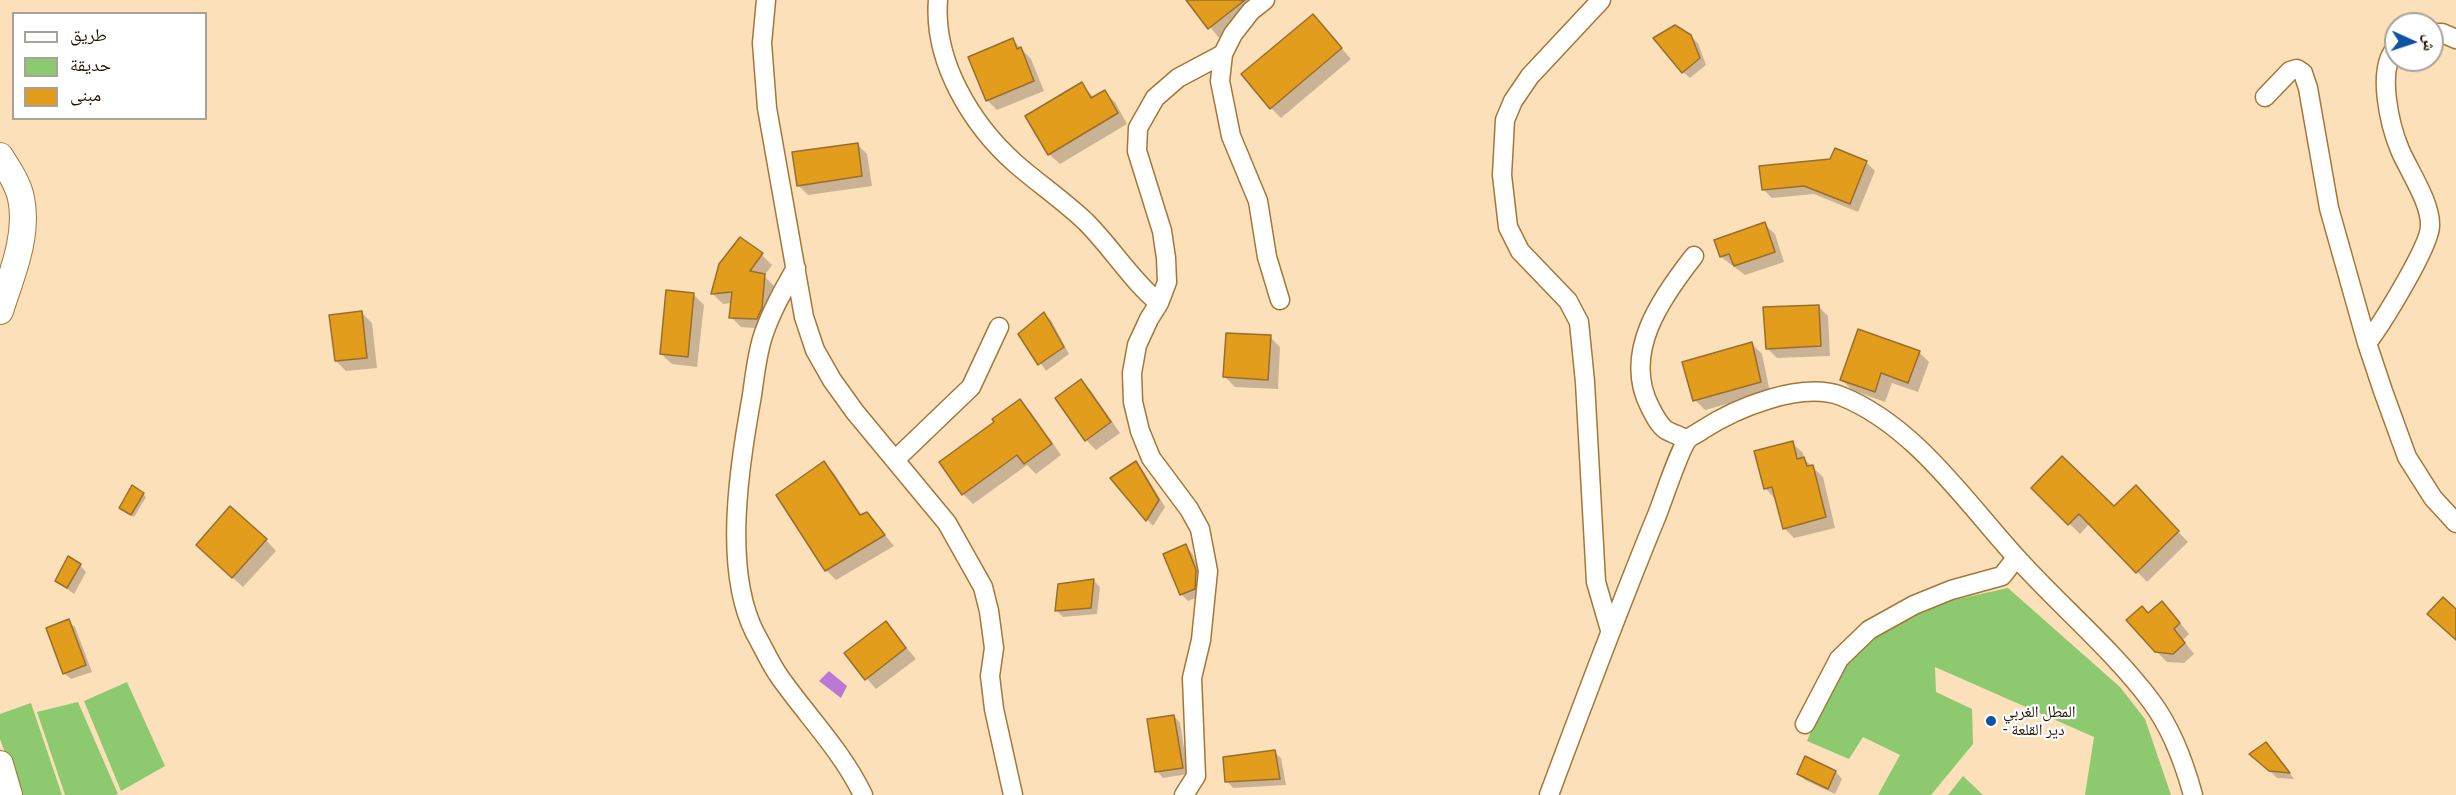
<!DOCTYPE html>
<meta charset="utf-8">
<style>
body{margin:0}
#map{position:relative;width:2456px;height:795px;overflow:hidden;background:#fce0ba;font-family:Ubuntu,"Noto Naskh Arabic",sans-serif}
canvas{display:block}
.legend{position:absolute;left:12px;top:12px;width:195px;height:108px;box-sizing:border-box;background:#fff;border:2px solid #a8a299;margin:0;padding:8px 10px;list-style:none;font-size:18px;color:#261600}
.legend li{display:flex;align-items:center;gap:12px;height:30px}
.legend b{width:30px;border:2px solid #a8a299}
.north{position:absolute;left:2384px;top:12px;width:60px;height:60px;box-sizing:border-box;background:#fff;border:2px solid #a8a299;border-radius:50%;rotate:93deg;font-size:16px;font-weight:700;line-height:24px;text-align:center;color:#261600}
.north::after{content:'';display:block;margin:auto;width:21px;height:27px;background:#0e54a3;clip-path:polygon(50% 0,100% 100%,50% 72%,0 100%)}
</style>
<div id="map">
<canvas width="2456" height="795"></canvas>
<ul class="legend">
<li><b style="height:8px;background:#fff"></b>طريق</li>
<li><b style="height:16px;background:#8dc96f"></b>حديقة</li>
<li><b style="height:16px;background:#e29d1c"></b>مبنى</li>
</ul>
<div class="north">ش</div>
</div>
<script>
const g = document.querySelector('canvas').getContext('2d');
g.lineJoin = 'round';
function fill(path, color) { g.fillStyle = color; g.fill(path, 'evenodd'); }
function strokePath(path, color, width, dash) { g.strokeStyle = color; g.lineWidth = width; g.lineCap = dash ? 'butt' : 'round'; g.setLineDash(dash || []); g.stroke(path); }
function label(font, color, halo, rows, align = 'center') {
  g.font = font + ' Ubuntu,"Noto Naskh Arabic",sans-serif'; g.lineWidth = 4.5; g.setLineDash([]); g.textBaseline = 'middle'; g.strokeStyle = halo; g.fillStyle = color; for (const [text, x, y, turn = 0] of rows) {
    g.save(); g.translate(x, y); g.rotate((+turn || 0) * Math.PI / 180); g.textAlign = isNaN(turn) ? turn : align; if (halo) g.strokeText(text, 0, 0); g.fillText(text, 0, 0); g.restore();
  }
}
fill(new Path2D(`
 M 2008,588 L 2120,687 L 2145,719 L 2171,795 L 2085,795 L 2094,737 L 1935,667 L 1936,692 L 1972,709 L 1973,744 L 1931,795 L 1878,795 L 1900,755 L 1863,737 L 1849,759 L 1807,741 L 1837,670 L 1863,641 L 1930,605 Z
 M 127,682 L 165,766 L 121,791 L 84,701 Z
 M 78,702 L 118,794 L 115,795 L 65,795 L 37,712 Z
 M 31,703 L 62,795 L 21,795 L 0,739 L 0,714 Z
 M 1963,776 L 1983,795 L 1948,795 Z`), '#8dc96f');
fill(new Path2D(`
 M 829,671 L 847,686 L 841,698 L 819,681 Z`), '#bb78d6');
fill(new Path2D(`
 M 1188,0 L 1267,0 L 1219,38 Z
 M 1313,16 L 1351,59 L 1281,118 L 1271,108 Z
 M 1690,36 L 1698,43 L 1706,65 L 1690,78 L 1683,72 Z
 M 1013,40 L 1031,59 L 1044,91 L 997,110 L 987,100 Z
 M 1082,84 L 1094,98 L 1104,92 L 1115,102 L 1127,124 L 1060,164 L 1049,154 Z
 M 857,144 L 867,154 L 872,186 L 808,195 L 798,185 Z
 M 1866,162 L 1875,171 L 1858,212 L 1814,194 L 1772,198 L 1763,189 Z
 M 1764,224 L 1775,234 L 1784,262 L 1745,275 L 1721,257 Z
 M 740,239 L 762,255 L 772,265 L 764,276 L 774,286 L 772,319 L 767,329 L 741,327 L 731,317 L 732,303 L 723,304 L 713,294 Z
 M 694,295 L 704,305 L 697,367 L 672,364 L 661,354 Z
 M 1818,306 L 1828,316 L 1830,356 L 1777,358 L 1767,348 Z
 M 362,313 L 372,323 L 377,368 L 346,371 L 336,361 Z
 M 1044,314 L 1051,320 L 1069,354 L 1046,371 L 1020,334 Z
 M 1270,337 L 1280,347 L 1278,389 L 1235,387 L 1224,376 Z
 M 1751,343 L 1762,354 L 1770,392 L 1705,410 L 1695,400 Z
 M 1919,352 L 1929,362 L 1918,392 L 1892,383 L 1885,402 L 1852,390 L 1842,380 Z
 M 1081,381 L 1091,391 L 1120,433 L 1096,450 L 1086,440 Z
 M 1019,401 L 1030,411 L 1061,455 L 1036,474 L 1027,465 L 973,504 L 963,494 L 996,423 Z
 M 1792,443 L 1803,453 L 1804,459 L 1823,477 L 1835,528 L 1794,538 L 1784,528 L 1775,499 L 1765,488 Z
 M 823,463 L 834,473 L 862,516 L 867,513 L 894,546 L 836,580 L 826,570 Z
 M 1135,463 L 1142,469 L 1165,507 L 1153,526 L 1112,479 Z
 M 2136,487 L 2188,542 L 2147,582 L 2090,523 L 2080,534 L 2033,488 L 2114,508 Z
 M 143,494 L 146,497 L 134,517 L 123,510 Z
 M 266,540 L 276,551 L 243,587 L 208,555 Z
 M 1185,546 L 1192,553 L 1202,578 L 1201,596 L 1188,601 L 1181,594 Z
 M 80,565 L 86,572 L 74,594 L 56,581 Z
 M 1094,581 L 1100,587 L 1097,614 L 1063,617 L 1056,610 Z
 M 2172,613 L 2189,634 L 2183,640 L 2194,654 L 2184,663 L 2167,662 L 2156,651 Z
 M 68,621 L 75,627 L 92,672 L 71,679 L 64,673 Z
 M 886,623 L 916,659 L 876,689 L 846,654 Z
 M 1174,716 L 1180,723 L 1188,774 L 1163,778 L 1157,771 Z
 M 2272,750 L 2294,779 L 2277,778 L 2258,760 Z
 M 1274,752 L 1281,758 L 1286,785 L 1233,788 L 1227,781 Z
 M 1806,758 L 1836,772 L 1842,779 L 1835,794 L 1805,780 L 1799,773 Z`), '#0003');
const building = new Path2D(`
 M 1186,0 L 1245,0 L 1208,29 Z
 M 1313,14 L 1342,48 L 1270,109 L 1241,74 Z
 M 1675,25 L 1691,35 L 1700,58 L 1682,73 L 1653,38 Z
 M 1013,38 L 1017,49 L 1021,47 L 1034,81 L 986,101 L 968,57 Z
 M 1082,82 L 1091,98 L 1105,90 L 1118,113 L 1048,155 L 1025,116 Z
 M 858,143 L 862,176 L 797,186 L 792,152 Z
 M 1835,148 L 1867,161 L 1850,204 L 1804,186 L 1762,190 L 1759,166 L 1830,159 Z
 M 1765,222 L 1775,252 L 1734,266 L 1729,254 L 1720,257 L 1714,240 Z
 M 740,237 L 763,253 L 750,271 L 765,274 L 762,308 L 757,319 L 729,318 L 732,292 L 711,294 L 719,264 Z
 M 666,290 L 694,293 L 688,357 L 660,354 Z
 M 1819,305 L 1821,346 L 1766,349 L 1763,307 Z
 M 362,311 L 367,358 L 335,361 L 329,315 Z
 M 1044,312 L 1064,347 L 1038,365 L 1018,334 Z
 M 1858,329 L 1920,351 L 1908,383 L 1881,373 L 1875,392 L 1840,380 Z
 M 1226,333 L 1271,335 L 1268,380 L 1223,377 Z
 M 1752,342 L 1761,382 L 1693,401 L 1682,362 Z
 M 1081,379 L 1111,422 L 1085,441 L 1055,398 Z
 M 1020,399 L 1052,444 L 1024,464 L 1017,455 L 962,495 L 939,462 L 994,422 L 992,419 Z
 M 1793,441 L 1797,459 L 1804,457 L 1807,466 L 1813,465 L 1826,517 L 1783,529 L 1772,487 L 1764,489 L 1754,451 Z
 M 2062,456 L 2114,506 L 2136,485 L 2179,531 L 2136,573 L 2079,514 L 2068,525 L 2031,488 Z
 M 824,461 L 860,515 L 867,512 L 885,535 L 825,571 L 776,495 Z
 M 1136,461 L 1159,500 L 1146,521 L 1110,478 Z
 M 132,485 L 144,493 L 131,515 L 119,508 Z
 M 230,506 L 267,539 L 232,578 L 196,545 Z
 M 1186,544 L 1196,570 L 1195,589 L 1180,595 L 1163,554 Z
 M 68,556 L 81,564 L 67,588 L 55,581 Z
 M 1094,579 L 1091,608 L 1055,611 L 1058,584 Z
 M 2443,597 L 2456,609 L 2456,640 L 2427,614 Z
 M 2162,601 L 2180,623 L 2174,629 L 2185,643 L 2173,654 L 2155,652 L 2126,620 L 2142,606 L 2148,613 Z
 M 69,619 L 86,665 L 63,674 L 46,628 Z
 M 886,621 L 906,648 L 865,680 L 844,653 Z
 M 1174,715 L 1183,768 L 1155,772 L 1147,719 Z
 M 2266,742 L 2290,773 L 2269,771 L 2249,754 Z
 M 1275,750 L 1280,779 L 1225,782 L 1223,757 Z
 M 1805,756 L 1836,771 L 1828,789 L 1797,774 Z`);
fill(building, '#e29d1c');
strokePath(building, '#996e2b', 1.5);
const street = new Path2D(`
 M 766,0 L 762,43 L 767,108 L 804,317 L 815,350 L 832,380 L 855,412 L 947,523 L 983,587 L 989,611 L 994,648 L 990,676 L 994,709 L 1013,795
 M 938,0 C 933,62 972,125 1016,164 C 1039,184 1064,201 1086,222 C 1112,248 1131,280 1159,303 L 1167,282 L 1166,258 L 1162,231 L 1137,151 L 1138,128 L 1155,98 L 1178,78 L 1223,54 L 1233,34 L 1251,11 L 1265,0
 M 1601,0 L 1530,76 L 1513,101 L 1505,120 L 1502,175 L 1508,227 L 1520,251 L 1568,301 L 1579,322 L 1585,382 L 1596,582 L 1610,630
 M 2432,33 L 2442,33 L 2456,39
 M 1223,54 L 1220,81 L 1231,136 L 1258,201 L 1267,257 L 1280,300
 M 2265,97 L 2290,71 L 2297,69 L 2303,73 L 2308,88 L 2329,208 L 2367,343 L 2383,391 L 2407,457 L 2433,498 L 2456,523
 M 796,268 C 784,289 772,310 764,333 C 757,352 755,375 752,395 C 740,464 722,568 755,633 C 763,647 770,663 779,676 C 807,716 842,751 863,795
 M 1159,303 L 1149,319 L 1137,345 L 1132,373 L 1133,402 L 1140,431 L 1151,458 L 1189,509 L 1200,529 L 1208,571 L 1201,640 L 1192,678 L 1196,776 L 1184,795
 M 2367,343 C 2381,325 2430,246 2430,226 C 2431,203 2409,171 2400,150 C 2390,126 2376,69 2396,48
 M 1687,440 C 1681,436 1673,434 1666,430 C 1659,425 1654,415 1650,407 C 1622,353 1661,298 1694,256
 M 896,459 L 971,387 L 999,327
 M 1805,724 L 1839,659 L 1869,630 L 1914,605 L 1951,590 L 2002,576 L 2016,558
 M 1549,795 C 1584,701 1619,607 1657,515 C 1663,500 1680,448 1688,439 C 1691,436 1698,433 1702,430 C 1736,408 1801,381 1841,396 C 1914,425 1965,501 2016,557 C 2060,606 2112,649 2151,701 C 2172,729 2184,762 2193,795`);
const secondary = new Path2D(`
 M 0,156 C 8,169 18,183 21,198 C 29,236 11,276 0,311
 M 0,764 L 9,795`);
strokePath(street, '#a37836', 21);
strokePath(secondary, '#a37836', 28);
strokePath(street, '#fff', 18);
strokePath(secondary, '#fff', 26);
for (const [x, y, r, color] of [
 [1991,721,6,"#0e54a3"]
]) { const dot = new Path2D(); dot.arc(x, y, r, 0, 2 * Math.PI); g.fillStyle = color; g.fill(dot); strokePath(dot, '#fff', 2); }
label('16px', '#261600', '#fff', [
 ["المطل الغربي",2003,712],
 ["- دير القلعة",2003,730]
], 'left');
</script>
